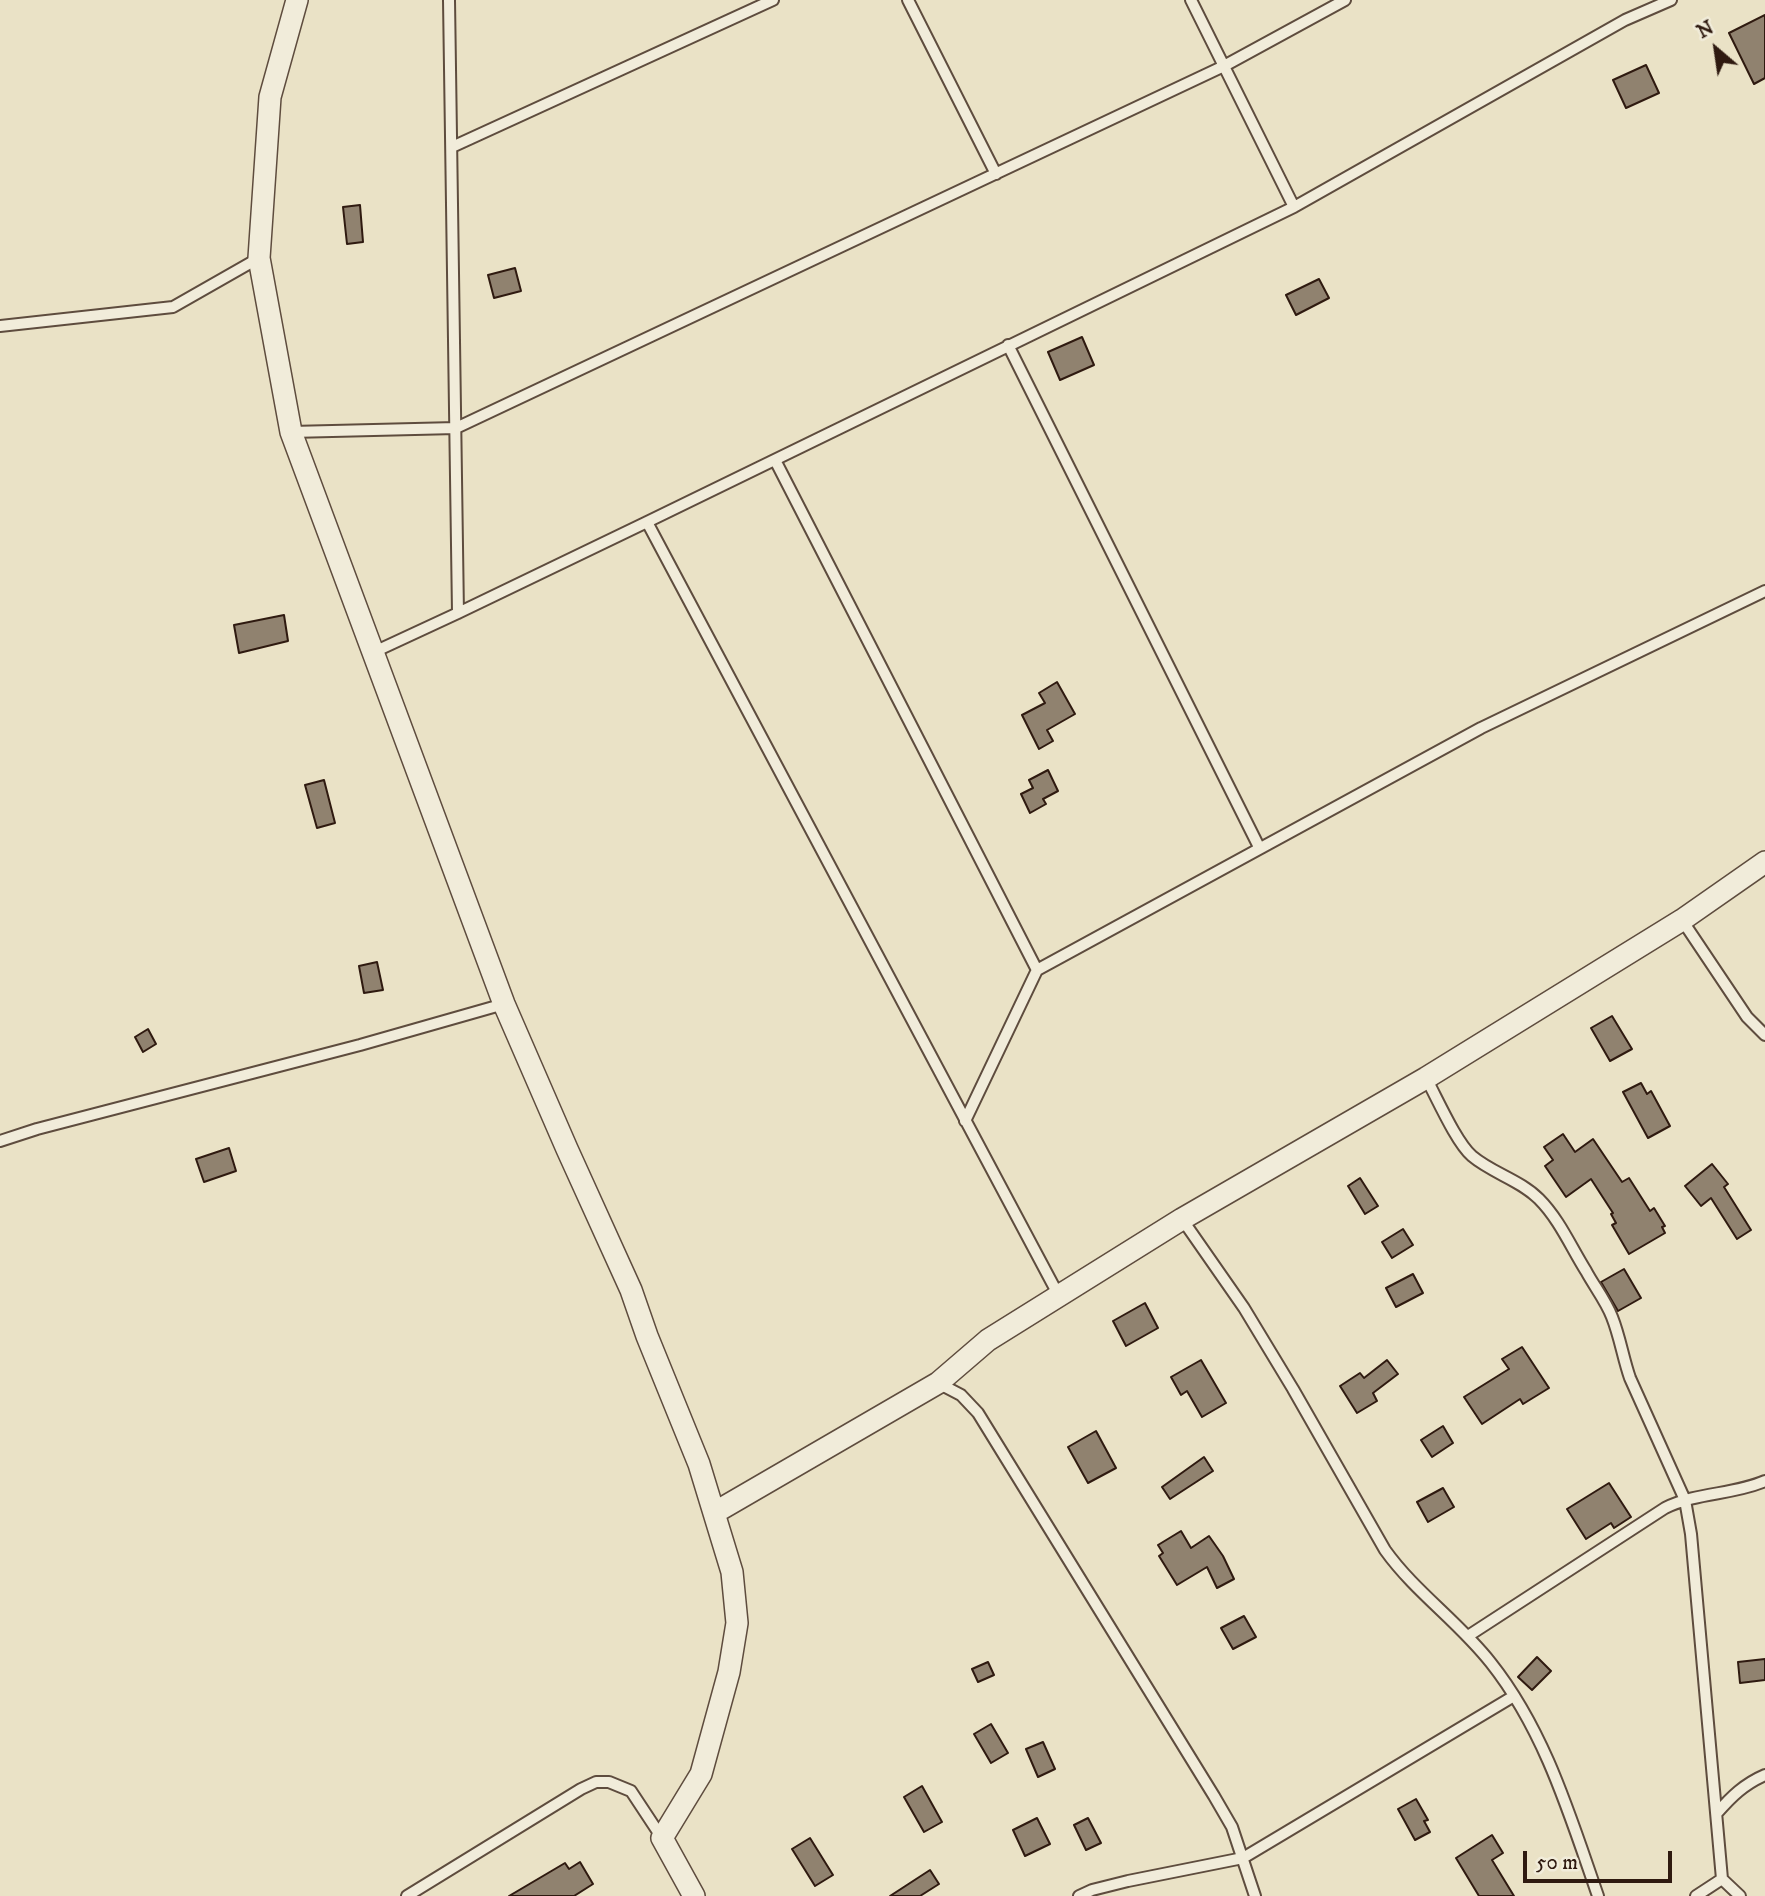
<!DOCTYPE html>
<style>
body{margin:0}
#map{position:relative;width:1765px;height:1896px;overflow:hidden;background:#eae2c6;font-family:"IM FELL DW Pica",serif}
canvas{display:block}
.north{position:absolute;left:1681px;top:14px;width:70px;height:70px;-webkit-text-stroke:5px #f1ecda;paint-order:stroke;rotate:331deg;font-size:19px;font-weight:700;line-height:28px;text-align:center;color:#2f1a10}
.north::after{content:'';display:block;margin:auto;width:24px;height:32px;background:#2f1a10;clip-path:polygon(50% 0,100% 100%,50% 72%,0 100%)}
.scale{position:absolute;left:1523px;top:1851px;width:149px;height:32px;box-sizing:border-box;border:4px solid #2f1a10;border-top:0;padding-left:9px;font-size:21px;line-height:24px;white-space:nowrap;color:#2f1a10;-webkit-text-stroke:5px #f1ecda;paint-order:stroke}
</style>
<div id="map">
<canvas width="1765" height="1896"></canvas>
<div class="north">N</div>
<div class="scale">50 m</div>
</div>
<script>
const g = document.querySelector('canvas').getContext('2d');
g.lineJoin = 'round';
function fill(path, color) { g.fillStyle = color; g.fill(path, 'evenodd'); }
function strokePath(path, color, width, dash) { g.strokeStyle = color; g.lineWidth = width; g.lineCap = dash ? 'butt' : 'round'; g.setLineDash(dash || []); g.stroke(path); }
const building = new Path2D(`
 M 1765,15 L 1765,78 L 1754,84 L 1729,33 Z
 M 1646,65 L 1659,93 L 1626,108 L 1613,80 Z
 M 360,205 L 363,242 L 347,244 L 343,207 Z
 M 515,268 L 521,291 L 494,298 L 488,275 Z
 M 1319,279 L 1329,298 L 1296,315 L 1286,295 Z
 M 1082,337 L 1094,365 L 1060,380 L 1048,352 Z
 M 284,615 L 288,641 L 239,653 L 234,625 Z
 M 1057,682 L 1075,714 L 1047,730 L 1053,741 L 1039,749 L 1022,715 L 1045,703 L 1039,693 Z
 M 1048,770 L 1058,791 L 1043,799 L 1046,804 L 1030,813 L 1021,794 L 1033,788 L 1029,780 Z
 M 324,780 L 335,823 L 317,828 L 305,785 Z
 M 377,962 L 383,990 L 364,993 L 359,966 Z
 M 1612,1016 L 1632,1049 L 1610,1061 L 1591,1028 Z
 M 148,1029 L 156,1044 L 143,1052 L 135,1037 Z
 M 1641,1083 L 1647,1094 L 1651,1091 L 1670,1126 L 1648,1138 L 1623,1092 Z
 M 1563,1134 L 1575,1152 L 1593,1139 L 1622,1182 L 1629,1178 L 1650,1211 L 1654,1208 L 1665,1226 L 1662,1227 L 1665,1233 L 1629,1254 L 1612,1225 L 1616,1223 L 1611,1214 L 1613,1213 L 1591,1179 L 1566,1197 L 1545,1166 L 1553,1160 L 1544,1147 Z
 M 229,1148 L 236,1171 L 204,1182 L 196,1159 Z
 M 1712,1164 L 1728,1184 L 1724,1187 L 1751,1230 L 1737,1239 L 1711,1198 L 1701,1206 L 1685,1186 Z
 M 1360,1178 L 1378,1206 L 1365,1214 L 1348,1186 Z
 M 1403,1229 L 1413,1245 L 1392,1258 L 1382,1242 Z
 M 1624,1269 L 1641,1298 L 1618,1311 L 1601,1282 Z
 M 1413,1274 L 1423,1293 L 1396,1307 L 1386,1288 Z
 M 1145,1303 L 1158,1328 L 1126,1346 L 1113,1321 Z
 M 1522,1347 L 1549,1388 L 1523,1404 L 1520,1399 L 1482,1424 L 1464,1397 L 1509,1369 L 1502,1359 Z
 M 1201,1360 L 1226,1403 L 1202,1417 L 1187,1391 L 1181,1395 L 1171,1377 Z
 M 1387,1360 L 1398,1374 L 1373,1393 L 1377,1401 L 1357,1413 L 1340,1386 L 1360,1373 L 1364,1378 Z
 M 1443,1426 L 1453,1443 L 1432,1457 L 1421,1440 Z
 M 1096,1431 L 1116,1468 L 1088,1483 L 1068,1447 Z
 M 1204,1457 L 1213,1471 L 1170,1499 L 1162,1487 Z
 M 1609,1483 L 1631,1517 L 1614,1528 L 1611,1523 L 1586,1539 L 1567,1509 Z
 M 1443,1488 L 1454,1507 L 1428,1522 L 1417,1502 Z
 M 1181,1531 L 1191,1548 L 1209,1536 L 1223,1556 L 1234,1579 L 1217,1588 L 1207,1567 L 1177,1585 L 1159,1556 L 1163,1553 L 1158,1545 Z
 M 1244,1616 L 1256,1637 L 1233,1649 L 1221,1628 Z
 M 1537,1657 L 1551,1671 L 1532,1690 L 1518,1677 Z
 M 1765,1659 L 1765,1680 L 1740,1683 L 1738,1662 Z
 M 988,1662 L 994,1675 L 978,1682 L 972,1669 Z
 M 991,1724 L 1008,1753 L 991,1763 L 974,1734 Z
 M 1043,1742 L 1055,1769 L 1038,1777 L 1026,1749 Z
 M 922,1786 L 942,1822 L 924,1832 L 904,1797 Z
 M 1416,1799 L 1428,1820 L 1424,1821 L 1430,1832 L 1415,1840 L 1398,1809 Z
 M 1037,1818 L 1050,1844 L 1025,1856 L 1013,1830 Z
 M 1088,1818 L 1101,1843 L 1086,1850 L 1074,1825 Z
 M 1492,1835 L 1503,1853 L 1492,1860 L 1514,1896 L 1479,1896 L 1456,1858 Z
 M 810,1838 L 833,1875 L 815,1886 L 792,1849 Z
 M 580,1862 L 593,1884 L 574,1896 L 509,1896 L 565,1863 L 569,1869 Z
 M 930,1870 L 939,1884 L 920,1896 L 890,1896 Z`);
fill(building, '#90826f');
strokePath(building, '#2f1a10', 2);
const service = new Path2D(`
 M 449,0 L 458,613
 M 908,0 L 996,174
 M 1191,0 L 1294,207
 M 452,147 L 773,0
 M 0,326 L 173,307 L 259,258
 M 1008,345 L 1259,847
 M 291,432 L 456,428 L 1224,66 L 1345,0
 M 775,460 L 1037,970
 M 647,522 L 1059,1296
 M 374,652 L 458,613 L 647,522 L 1294,207 L 1625,20 L 1671,0
 M 1682,920 L 1747,1017 L 1765,1035
 M 1426,1078 C 1437,1098 1456,1142 1472,1156 C 1492,1173 1520,1180 1539,1199 C 1559,1219 1571,1247 1586,1271 C 1594,1286 1606,1301 1612,1317 C 1620,1337 1623,1358 1630,1378 L 1685,1500 L 1691,1534 L 1722,1879
 M 965,1121 L 1037,970 L 1481,728 L 1765,591
 M 0,1141 L 37,1129 L 360,1045 L 504,1004
 M 1182,1219 L 1244,1308 L 1293,1389 L 1385,1550 C 1415,1592 1459,1622 1491,1663 C 1545,1731 1570,1816 1598,1896
 M 938,1383 L 961,1395 L 978,1413 L 1214,1796 L 1232,1827 L 1255,1896
 M 1468,1636 L 1665,1508 C 1697,1492 1733,1495 1765,1481
 M 1717,1813 C 1731,1797 1744,1784 1765,1775
 M 407,1896 L 581,1789 L 596,1782 L 609,1782 L 631,1791 L 662,1838
 M 1079,1896 L 1092,1890 L 1128,1881 L 1243,1858 L 1514,1696
 M 1696,1896 L 1722,1879 L 1740,1896`);
const minor = new Path2D(`
 M 297,0 L 270,97 L 259,258 L 291,432 L 504,1004 L 567,1149 L 631,1290 L 647,1336 L 699,1464 L 732,1572 L 737,1623 L 729,1672 L 701,1774 L 662,1838 L 694,1896
 M 714,1513 L 938,1383 L 988,1340 L 1182,1219 L 1426,1078 L 1682,920 L 1765,862`);
strokePath(service, '#5e4c3e', 14);
strokePath(minor, '#5e4c3e', 24);
strokePath(service, '#f1ecda', 10);
strokePath(minor, '#f1ecda', 21);
</script>
